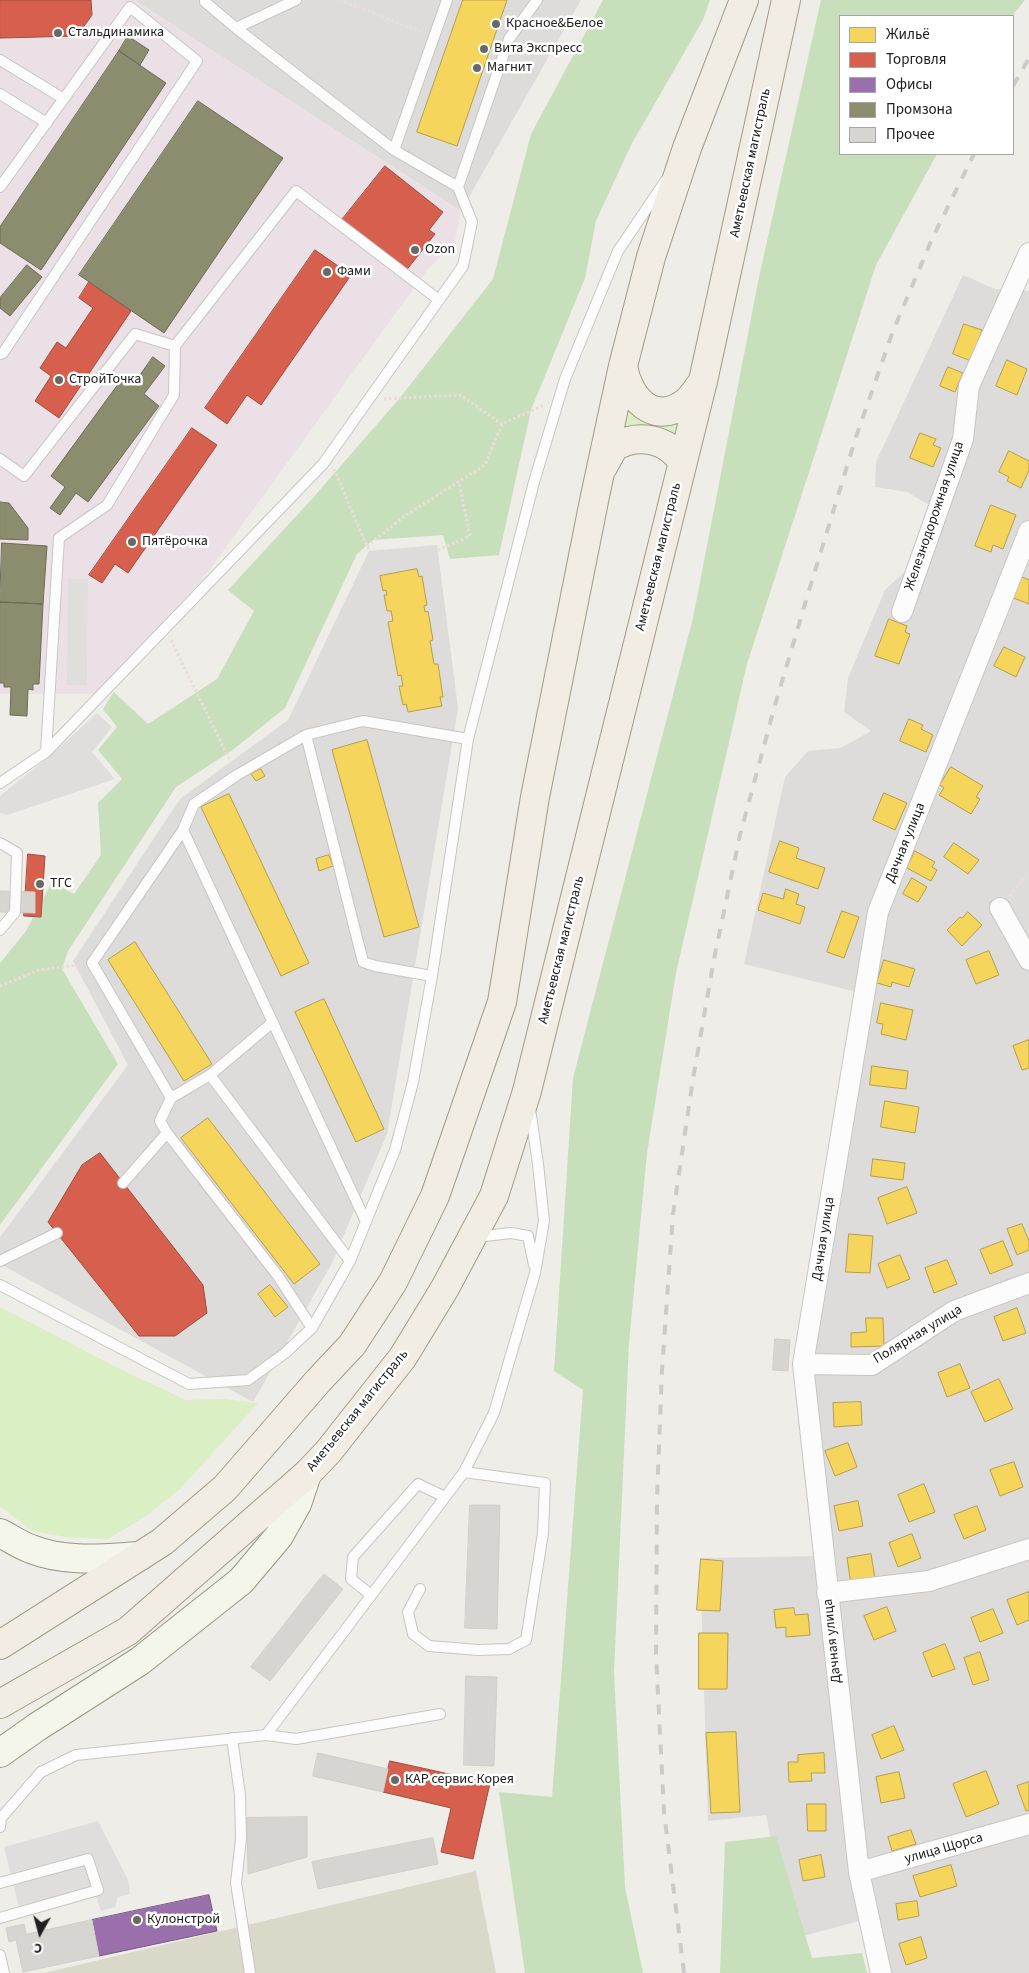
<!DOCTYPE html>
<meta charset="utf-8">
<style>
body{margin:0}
#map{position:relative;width:1029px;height:1973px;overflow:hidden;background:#eeede8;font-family:"Source Sans 3",sans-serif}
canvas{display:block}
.legend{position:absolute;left:839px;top:15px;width:175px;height:140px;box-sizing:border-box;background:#fff;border:1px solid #a6a6a6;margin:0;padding:6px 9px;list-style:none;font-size:15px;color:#202020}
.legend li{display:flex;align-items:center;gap:10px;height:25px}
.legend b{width:25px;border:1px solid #a6a6a6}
.north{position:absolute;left:15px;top:1908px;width:50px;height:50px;-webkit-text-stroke:4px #fff;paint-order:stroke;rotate:187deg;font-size:14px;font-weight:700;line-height:20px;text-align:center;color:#202020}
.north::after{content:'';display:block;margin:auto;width:18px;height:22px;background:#202020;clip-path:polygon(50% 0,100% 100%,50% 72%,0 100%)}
</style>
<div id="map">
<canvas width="1029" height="1973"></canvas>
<ul class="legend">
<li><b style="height:14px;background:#f6d55c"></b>Жильё</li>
<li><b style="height:14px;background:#d6604d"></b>Торговля</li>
<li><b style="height:14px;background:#9970ab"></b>Офисы</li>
<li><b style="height:14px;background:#8c8c6e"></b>Промзона</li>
<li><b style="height:14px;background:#d7d5d1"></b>Прочее</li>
</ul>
<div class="north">С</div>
</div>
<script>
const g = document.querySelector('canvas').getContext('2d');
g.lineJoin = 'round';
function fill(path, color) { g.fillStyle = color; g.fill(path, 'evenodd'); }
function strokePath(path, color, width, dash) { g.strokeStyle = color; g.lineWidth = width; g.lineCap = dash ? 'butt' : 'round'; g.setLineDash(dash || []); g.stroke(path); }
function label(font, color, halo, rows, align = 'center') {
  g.font = font + ' "Source Sans 3",sans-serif'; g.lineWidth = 5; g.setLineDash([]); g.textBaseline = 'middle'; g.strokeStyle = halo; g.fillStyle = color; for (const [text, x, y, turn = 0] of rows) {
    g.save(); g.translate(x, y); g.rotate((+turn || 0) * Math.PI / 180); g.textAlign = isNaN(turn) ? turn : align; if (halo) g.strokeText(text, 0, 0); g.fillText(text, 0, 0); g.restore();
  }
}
fill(new Path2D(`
 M 134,0 L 581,0 L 461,211 Z
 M 963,275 L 995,289 L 1029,291 L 1029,1973 L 872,1973 L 859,1921 L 792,1939 L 766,1815 L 708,1821 L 700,1558 L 818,1556 L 811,1319 L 865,994 L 744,964 L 785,777 L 808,751 L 841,748 L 871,731 L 844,712 L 848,678 L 885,590 L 936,542 L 936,509 L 907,492 L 875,487 L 876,462 Z
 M 437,545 L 458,708 L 387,1134 L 331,1265 L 253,1402 L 0,1264 L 0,1237 L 128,1065 L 73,961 L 180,799 L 288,720 L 369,551 Z`), '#dddcda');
fill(new Path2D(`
 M 0,0 L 134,0 L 461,211 L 455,241 L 427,270 L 203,579 L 96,694 L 0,694 Z`), '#ece0e7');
fill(new Path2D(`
 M 476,1871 L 496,1973 L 44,1973 Z`), '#d9d8c9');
fill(new Path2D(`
 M 630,400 L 684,415 L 677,444 L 623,435 Z
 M 0,1307 L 124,1371 L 186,1400 L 224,1399 L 258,1403 L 180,1489 L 146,1516 L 108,1539 L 66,1537 L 32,1531 L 0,1506 Z`), '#daefc4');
fill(new Path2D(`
 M 603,0 L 710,0 L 703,20 L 631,145 L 596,221 L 585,278 L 531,410 L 499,555 L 450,559 L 443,535 L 373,540 L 357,554 L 285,708 L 234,749 L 176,787 L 68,951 L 62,969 L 118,1064 L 0,1225 L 0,963 L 26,931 L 52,882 L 74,894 L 101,855 L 98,803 L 122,779 L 98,750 L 117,727 L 103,709 L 114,692 L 148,724 L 217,679 L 254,611 L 228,590 L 311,500 L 399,399 L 493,279 L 531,134 Z
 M 821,0 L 1025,0 L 1012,16 L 840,16 L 840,154 L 937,154 L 876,265 L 747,664 L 676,973 L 647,1153 L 629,1343 L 614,1672 L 625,1887 L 643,1973 L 525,1973 L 499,1792 L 552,1797 L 583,1390 L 554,1371 L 573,1078 L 693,618 L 759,277 Z
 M 776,1836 L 812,1958 L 862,1953 L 867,1973 L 720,1973 L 725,1842 Z`), '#c7e0bb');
fill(new Path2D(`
 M 68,579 L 88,579 L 87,685 L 67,685 Z
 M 97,713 L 112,727 L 92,752 L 115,779 L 7,815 L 0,813 L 0,796 L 50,756 Z
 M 98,1821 L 128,1880 L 130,1894 L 118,1897 L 115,1907 L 101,1911 L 96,1897 L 21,1915 L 4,1847 Z`), '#dfdedc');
const homes = new Path2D(`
 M 463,0 L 507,0 L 457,146 L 417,132 Z
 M 964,324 L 982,330 L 971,361 L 953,354 Z
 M 1007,360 L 1027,369 L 1017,395 L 996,386 Z
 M 948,367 L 963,373 L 955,392 L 940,386 Z
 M 920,433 L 936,439 L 933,445 L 941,448 L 933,467 L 910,458 Z
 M 1009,451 L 1029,461 L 1029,470 L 1021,488 L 1007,481 L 1009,477 L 999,472 Z
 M 991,505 L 1016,515 L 1003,549 L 993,545 L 991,552 L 975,546 Z
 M 417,569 L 419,577 L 422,576 L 427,605 L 424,606 L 425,612 L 428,611 L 433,640 L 430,641 L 434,664 L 438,664 L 443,697 L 440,697 L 442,706 L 408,712 L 406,704 L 403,705 L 399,686 L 403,686 L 401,675 L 398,676 L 388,622 L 393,621 L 391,611 L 387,611 L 384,595 L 387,595 L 386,590 L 383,591 L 380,576 Z
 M 1020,576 L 1029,580 L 1029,604 L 1011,597 Z
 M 889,619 L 907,626 L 905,632 L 910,634 L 899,664 L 875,656 Z
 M 1004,647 L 1025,657 L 1016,677 L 994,666 Z
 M 909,719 L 923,725 L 921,729 L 933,735 L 926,752 L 900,741 Z
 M 367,740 L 419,927 L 384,937 L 332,750 Z
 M 951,767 L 983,786 L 976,797 L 980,799 L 971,814 L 939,795 L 944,788 L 940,785 Z
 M 261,769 L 265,776 L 256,781 L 251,774 Z
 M 884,793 L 907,803 L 895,830 L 873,820 Z
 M 229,794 L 309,963 L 281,976 L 201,807 Z
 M 780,841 L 799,848 L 796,858 L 825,868 L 818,889 L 769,872 Z
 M 954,843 L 979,860 L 968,874 L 944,857 Z
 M 915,851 L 935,862 L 932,867 L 937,870 L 931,881 L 907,868 Z
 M 329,855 L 333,866 L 319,871 L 316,859 Z
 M 912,878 L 927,887 L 918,902 L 903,894 Z
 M 786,889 L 799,894 L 796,904 L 805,907 L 800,924 L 758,910 L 763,893 L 783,899 Z
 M 842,911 L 859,917 L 844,958 L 827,952 Z
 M 968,912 L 982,925 L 962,946 L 947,930 L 960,917 L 962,918 Z
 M 135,942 L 212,1064 L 184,1081 L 108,960 Z
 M 989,951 L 999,975 L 976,984 L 966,960 Z
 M 884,960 L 915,969 L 909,987 L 892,982 L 891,987 L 877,983 Z
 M 324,999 L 384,1129 L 356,1142 L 295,1012 Z
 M 881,1003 L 913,1010 L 906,1040 L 881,1034 L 883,1024 L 877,1023 Z
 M 1029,1040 L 1029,1068 L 1022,1070 L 1013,1046 Z
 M 872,1066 L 908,1071 L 906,1089 L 870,1085 Z
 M 885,1101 L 919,1107 L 915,1133 L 881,1127 Z
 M 208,1118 L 320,1264 L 294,1284 L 181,1138 Z
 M 873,1159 L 905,1163 L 903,1180 L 871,1176 Z
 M 907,1187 L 917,1213 L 887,1224 L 878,1198 Z
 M 1022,1224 L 1029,1241 L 1029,1250 L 1017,1255 L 1007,1229 Z
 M 849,1234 L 873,1236 L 870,1273 L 846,1272 Z
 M 1003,1241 L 1013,1265 L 990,1274 L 980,1250 Z
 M 900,1255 L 910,1279 L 887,1288 L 878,1264 Z
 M 947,1260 L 957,1284 L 934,1293 L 925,1268 Z
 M 270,1285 L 288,1307 L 275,1317 L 258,1294 Z
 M 1017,1308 L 1026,1333 L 1003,1341 L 994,1317 Z
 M 866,1318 L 883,1318 L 884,1346 L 851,1347 L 851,1333 L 866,1332 Z
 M 960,1364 L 970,1388 L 947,1397 L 938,1373 Z
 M 999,1379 L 1013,1409 L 985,1422 L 971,1392 Z
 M 861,1402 L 862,1425 L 834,1427 L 833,1403 Z
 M 848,1443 L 857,1467 L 835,1476 L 825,1451 Z
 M 1014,1462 L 1023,1487 L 1000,1496 L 990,1470 Z
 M 924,1484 L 935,1512 L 909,1522 L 898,1495 Z
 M 858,1501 L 863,1526 L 839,1531 L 834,1506 Z
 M 977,1506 L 986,1530 L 964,1539 L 954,1515 Z
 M 912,1534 L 921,1558 L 898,1567 L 889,1543 Z
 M 871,1554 L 875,1579 L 851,1584 L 847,1558 Z
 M 701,1559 L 723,1561 L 720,1611 L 697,1610 Z
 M 1029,1592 L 1029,1620 L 1017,1625 L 1007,1600 Z
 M 887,1607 L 896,1631 L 874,1640 L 864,1616 Z
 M 794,1608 L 795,1615 L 808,1614 L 810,1635 L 786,1637 L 786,1627 L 776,1628 L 774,1610 Z
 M 993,1609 L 1003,1633 L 980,1642 L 971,1618 Z
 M 699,1633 L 728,1633 L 727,1689 L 699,1689 Z
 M 945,1644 L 955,1669 L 932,1677 L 923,1653 Z
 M 980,1652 L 989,1680 L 973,1685 L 964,1658 Z
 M 894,1726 L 904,1750 L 881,1759 L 872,1735 Z
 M 736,1732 L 740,1812 L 711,1813 L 706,1733 Z
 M 824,1753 L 825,1773 L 811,1773 L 812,1781 L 789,1782 L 788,1762 L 798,1762 L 798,1755 Z
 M 986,1771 L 999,1804 L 966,1817 L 953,1784 Z
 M 899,1772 L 905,1798 L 881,1803 L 876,1777 Z
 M 1029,1782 L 1029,1810 L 1026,1811 L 1017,1786 Z
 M 807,1804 L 826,1804 L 826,1831 L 808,1831 Z
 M 911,1830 L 916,1844 L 892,1851 L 888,1837 Z
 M 821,1855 L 825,1877 L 803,1881 L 799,1860 Z
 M 951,1865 L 957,1886 L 920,1897 L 913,1876 Z
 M 917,1901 L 919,1916 L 898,1920 L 896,1904 Z
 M 921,1937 L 927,1958 L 906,1965 L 899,1944 Z`);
fill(homes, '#f6d55c');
strokePath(homes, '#b69f4a', 1);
const shops = new Path2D(`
 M 0,0 L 91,0 L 92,15 L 77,36 L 2,38 L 0,38 Z
 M 385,166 L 443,212 L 429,230 L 435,234 L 405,272 L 341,221 Z
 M 315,250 L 351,275 L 261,405 L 247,395 L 227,424 L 205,408 Z
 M 89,282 L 131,311 L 59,418 L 35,401 L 51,376 L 40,368 L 57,342 L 66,348 L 93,308 L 79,298 Z
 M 192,428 L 217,445 L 128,573 L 115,564 L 102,583 L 89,575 Z
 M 28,854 L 45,856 L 41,917 L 24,916 Z
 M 100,1153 L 203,1285 L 207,1313 L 175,1336 L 139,1336 L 48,1222 L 82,1165 Z
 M 390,1761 L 490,1783 L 473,1859 L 441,1852 L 451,1808 L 383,1792 Z`);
fill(shops, '#d6604d');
strokePath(shops, '#9f4d40', 1);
const offices = new Path2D(`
 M 209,1895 L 217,1931 L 99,1956 L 92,1920 Z`);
fill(offices, '#9970ab');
strokePath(offices, '#755881', 1);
const industry = new Path2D(`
 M 128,36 L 149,50 L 140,65 L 119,51 Z
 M 119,51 L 166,83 L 41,270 L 0,243 L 0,227 Z
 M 198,101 L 283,158 L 164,333 L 79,275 Z
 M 27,265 L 42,277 L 10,316 L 0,308 L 0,298 Z
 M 153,357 L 165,366 L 144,394 L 159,406 L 88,502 L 76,493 L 60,515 L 50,508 L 65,487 L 51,476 L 124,376 L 134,383 Z
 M 0,502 L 9,503 L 28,528 L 28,540 L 0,539 Z
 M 2,543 L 47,546 L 43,604 L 0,602 Z
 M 0,602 L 43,604 L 39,684 L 33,684 L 33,690 L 28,689 L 27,716 L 10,715 L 11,687 L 4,687 L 4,683 L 0,683 Z`);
fill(industry, '#8c8c6e');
strokePath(industry, '#6c6c57', 1);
const building = new Path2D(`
 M 0,891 L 35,892 L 35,913 L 0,912 Z
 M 775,1339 L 790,1340 L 788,1371 L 773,1370 Z
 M 470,1505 L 500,1505 L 497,1629 L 465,1628 Z
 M 324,1574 L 343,1589 L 270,1681 L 251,1667 Z
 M 466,1676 L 497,1677 L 494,1766 L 464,1765 Z
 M 318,1753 L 388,1769 L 383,1792 L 313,1776 Z
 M 307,1817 L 307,1857 L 248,1874 L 247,1818 Z
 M 433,1838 L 438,1864 L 318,1889 L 312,1862 Z
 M 92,1920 L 99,1956 L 23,1972 L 16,1940 L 9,1942 L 6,1928 L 24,1924 L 26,1934 Z`);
fill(building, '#d7d5d1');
strokePath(building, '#d2cec9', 1);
const lane = new Path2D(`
 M 205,0 L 205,2 L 236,28
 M 296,0 L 236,28 L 394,150
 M 0,60 L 64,99
 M 0,94 L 47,123
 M 0,187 L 130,7 L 197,61 L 3,353 L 0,354
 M 458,187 L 509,39 L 537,0
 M 0,459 L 24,476 L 135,334 L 175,346 L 296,191 L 439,300
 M 306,735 L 237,775 L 194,804 L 183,830 L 366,1222
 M 46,752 L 59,538 L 107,505 L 174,395 L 175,346
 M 0,783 L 46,752 L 323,464 L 463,266 L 472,222 L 458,187 L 394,150 L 447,0
 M 0,843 L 17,853 L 15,912 L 0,930
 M 432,976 L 375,966 L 363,962 L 306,735 L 363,721 L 468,739
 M 273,1022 L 210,1075 L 171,1098 L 160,1121 L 167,1133 L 278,1276 L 312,1328
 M 210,1075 L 350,1261
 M 171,1098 L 92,963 L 183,830
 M 123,1183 L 167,1133
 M 476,1237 L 511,1233 L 528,1236 L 534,1265
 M 0,1261 L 57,1233
 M 0,1285 L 189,1384 L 248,1380 L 284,1354 L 312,1328 L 350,1261 L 395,1150 L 413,1082 L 432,976 L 468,739 L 534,482 L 565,379 L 618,251 L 666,180
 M 420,1589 L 408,1612 L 413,1634 L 429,1646 L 478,1650 L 509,1649 L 526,1640 L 543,1533 L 545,1483 L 464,1472
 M 371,1595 L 351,1579 L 353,1557 L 418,1484 L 445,1497
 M 266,1735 L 464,1472 L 494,1413 L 535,1273 L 544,1221 L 538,1164 L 530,1109
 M 232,1738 L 240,1795 L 241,1839 L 236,1883 L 250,1973
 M 0,1827 L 1,1818 L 41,1772 L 76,1755 L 266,1735 L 296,1739 L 440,1714
 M 0,1883 L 88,1859 L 98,1890 L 0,1918
 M 0,1955 L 4,1973`);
const street = new Path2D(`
 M 902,612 L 963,439 L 969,386 L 1029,253
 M 1000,908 L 1029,960
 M 803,1364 L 872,1365 L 954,1311 L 1029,1283
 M 827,1593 L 929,1581 L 1029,1549
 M 859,1872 L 1029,1824
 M 881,1973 L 859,1872 L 803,1364 L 878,912 L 1029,531`);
const secondary = new Path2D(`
 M 0,1533 C 10,1538 20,1545 31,1549 C 66,1563 104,1558 140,1556
 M 0,1753 L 37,1727 L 140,1661 L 241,1581 L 279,1536 L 297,1504 L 307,1474`);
const primary = new Path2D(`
 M 623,366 C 628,397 653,427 685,403 C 692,398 697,388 703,382
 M 603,467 L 614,447 C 637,433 668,438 682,462
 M 0,1645 L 162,1542 L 225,1488 L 319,1380 L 352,1345 L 393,1282 L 435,1196 L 502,1002 L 535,797 L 595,496 L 623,366 L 651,257 L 687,148 L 744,0
 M 0,1704 L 128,1631 L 307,1474 L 328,1452 L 403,1357 L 445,1288 L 494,1196 L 527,1091 L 703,381 L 786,0`);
strokePath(lane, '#c7c6c4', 12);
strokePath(street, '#c7c6c4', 22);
strokePath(secondary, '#97997f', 30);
strokePath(primary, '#a59b84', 30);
strokePath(new Path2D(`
 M 340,0 L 424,33
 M 384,399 L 460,395 L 502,424
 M 334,469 L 369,551
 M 367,546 L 406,515 L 485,465 L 502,424 L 544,405
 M 438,550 L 470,536 L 459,482
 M 171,640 L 232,765
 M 1010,896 L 1029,872
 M 0,986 L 39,970 L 81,965`), '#ecdcd9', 3, [2.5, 2.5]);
strokePath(lane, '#fcfcfc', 10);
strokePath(street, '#fcfcfc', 20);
strokePath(secondary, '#f4f5eb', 28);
strokePath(primary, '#f1ede5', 28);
strokePath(new Path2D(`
 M 1013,86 L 1029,58
 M 684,1973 L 664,1812 L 656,1654 L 657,1498 L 662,1370 L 673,1214 L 693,1079 L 714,959 L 740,835 L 775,705 L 811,584 L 856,437 L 893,331 L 932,239 L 974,154`), '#cbcbca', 4, [10, 10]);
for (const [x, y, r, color] of [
 [496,24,5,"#686866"],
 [58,33,5,"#686866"],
 [484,49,5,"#686866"],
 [477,68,5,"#686866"],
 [415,250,5,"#686866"],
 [327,272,5,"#686866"],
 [59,380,5,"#686866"],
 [132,542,5,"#686866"],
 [40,884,5,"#686866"],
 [395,1780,5,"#686866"],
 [137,1920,5,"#686866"]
]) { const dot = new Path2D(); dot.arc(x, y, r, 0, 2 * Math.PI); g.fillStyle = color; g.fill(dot); strokePath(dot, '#fff', 2); }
label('14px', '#202020', '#fff', [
 ["Красное&Белое",506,24],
 ["Стальдинамика",68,33],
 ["Вита Экспресс",494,49],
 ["Магнит",487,68],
 ["Ozon",425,250],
 ["Фами",337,272],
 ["СтройТочка",69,380],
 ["Пятёрочка",142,542],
 ["ТГС",50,884],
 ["КАР сервис Корея",405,1780],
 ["Кулонстрой",147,1920]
], 'left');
label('14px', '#202020', '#fff', [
 ["Аметьевская магистраль",751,163,-78],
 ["Железнодорожная улица",935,516,-71],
 ["Аметьевская магистраль",659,557,-76],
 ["Дачная улица",906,843,-68],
 ["Аметьевская магистраль",562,950,-76],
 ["Дачная улица",824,1239,-81],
 ["Полярная улица",918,1335,-31],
 ["Аметьевская магистраль",358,1411,-51],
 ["Дачная улица",833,1641,-96],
 ["улица Щорса",944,1849,-16]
]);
</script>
